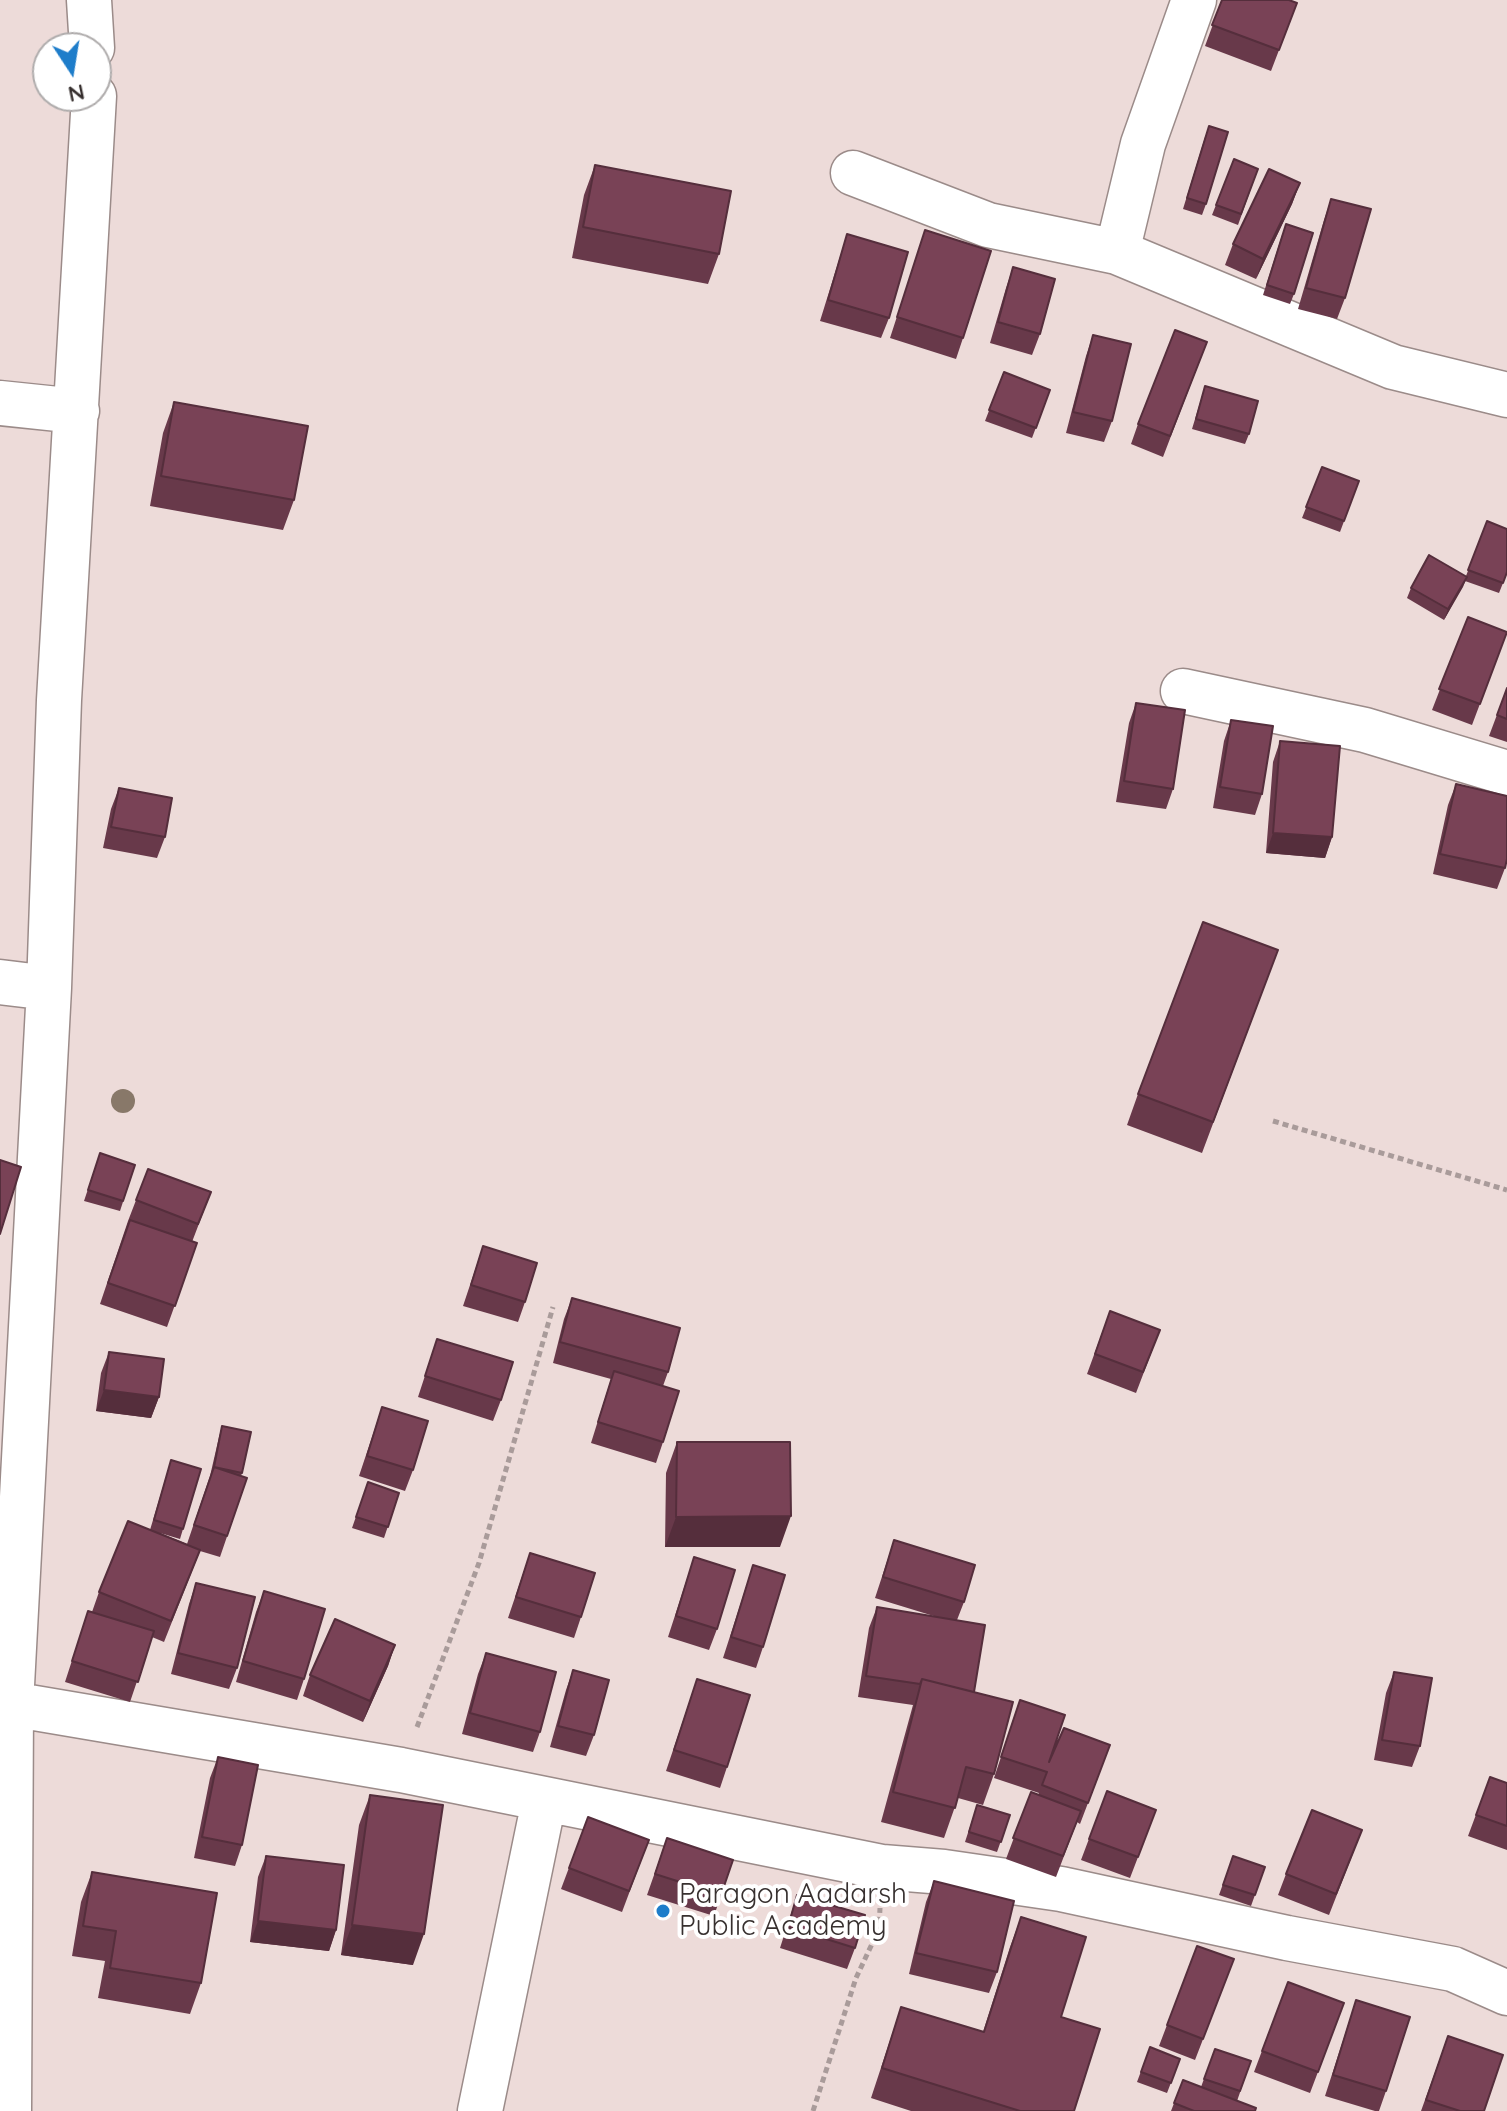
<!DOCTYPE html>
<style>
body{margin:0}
#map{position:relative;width:1507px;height:2111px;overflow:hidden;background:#eddbd9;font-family:Quicksand,sans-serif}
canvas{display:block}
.north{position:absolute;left:32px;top:32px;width:80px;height:80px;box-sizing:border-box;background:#fff;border:2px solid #afacac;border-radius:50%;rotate:168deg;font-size:22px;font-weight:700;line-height:32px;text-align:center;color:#37302f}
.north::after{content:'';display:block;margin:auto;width:28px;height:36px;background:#1e7dca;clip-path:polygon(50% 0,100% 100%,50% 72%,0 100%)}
</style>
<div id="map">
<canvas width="1507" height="2111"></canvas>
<div class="north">N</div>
</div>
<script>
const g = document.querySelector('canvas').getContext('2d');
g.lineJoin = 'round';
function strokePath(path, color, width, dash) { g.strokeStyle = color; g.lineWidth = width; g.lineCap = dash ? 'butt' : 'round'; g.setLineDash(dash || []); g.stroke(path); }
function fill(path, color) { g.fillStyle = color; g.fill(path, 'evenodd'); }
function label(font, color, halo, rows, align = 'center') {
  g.font = font + ' Quicksand,sans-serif'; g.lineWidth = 8; g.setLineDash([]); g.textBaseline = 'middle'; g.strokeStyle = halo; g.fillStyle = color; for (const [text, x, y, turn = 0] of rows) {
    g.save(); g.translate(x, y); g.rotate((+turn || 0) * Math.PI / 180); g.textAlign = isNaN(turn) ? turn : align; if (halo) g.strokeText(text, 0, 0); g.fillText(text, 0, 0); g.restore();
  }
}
const minor = new Path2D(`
 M 89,0 L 92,48
 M 853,173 L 988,225 L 1117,252 L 1393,367 L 1507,395
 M 1117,252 L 1143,144 L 1194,0
 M 0,403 L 77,411
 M 1183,691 L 1365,730 L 1507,773
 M 0,982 L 49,988
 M 11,1704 L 401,1770 L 882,1867 L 944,1872 L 1061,1889 L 1287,1938 L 1453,1969 L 1507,1993
 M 9,2111 L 11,1704 L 49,988 L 59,700 L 94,96
 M 480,2111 L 544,1801`);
strokePath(minor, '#9b8b89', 47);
strokePath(new Path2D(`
 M 1273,1121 L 1507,1190
 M 417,1727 L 479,1563 L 553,1307
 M 813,2111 L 856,1978 L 879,1929 L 880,1908`), '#a99b9a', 5, [6, 4]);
strokePath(minor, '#fff', 44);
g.fillStyle = '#887869';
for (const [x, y] of [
 [123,1101]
]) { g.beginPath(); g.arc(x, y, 12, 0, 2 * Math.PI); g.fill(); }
fill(new Path2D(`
 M 1222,0 L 1297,3 L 1271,71 L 1205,46 Z
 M 1205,137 L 1206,204 L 1202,215 L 1183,209 Z
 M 1234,159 L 1258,169 L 1238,225 L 1212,215 Z
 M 595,165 L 719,254 L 708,284 L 572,258 L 584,195 Z
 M 1300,183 L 1292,204 L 1256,279 L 1225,265 L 1233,244 Z
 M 1331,199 L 1345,298 L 1337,319 L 1298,309 L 1324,220 Z
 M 925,230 L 963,338 L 956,359 L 890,338 Z
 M 847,234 L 889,318 L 881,338 L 820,321 Z
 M 1282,235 L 1294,294 L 1290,304 L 1263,295 Z
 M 1013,267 L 1040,334 L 1032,355 L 990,343 L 1006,288 Z
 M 1093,335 L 1112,421 L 1104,442 L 1066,433 L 1086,356 Z
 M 1207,342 L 1163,457 L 1131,444 L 1138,424 Z
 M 1004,372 L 1050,390 L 1032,438 L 985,421 Z
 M 1205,386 L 1249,434 L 1245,444 L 1192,429 Z
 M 174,402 L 294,500 L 283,530 L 150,506 L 163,433 Z
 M 1322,467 L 1359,481 L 1340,532 L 1302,518 Z
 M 1487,521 L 1507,573 L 1499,593 L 1465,581 L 1444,620 L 1407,598 L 1411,588 L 1466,576 Z
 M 1468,617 L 1507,632 L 1472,725 L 1432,710 Z
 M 1507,688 L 1507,742 L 1489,736 Z
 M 1136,703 L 1173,789 L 1166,809 L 1116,802 L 1129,723 Z
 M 1231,720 L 1262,794 L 1255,815 L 1213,808 L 1224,741 Z
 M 1280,741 L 1332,837 L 1325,858 L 1266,853 L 1273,762 Z
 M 1456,784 L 1505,868 L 1497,889 L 1433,874 L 1448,805 Z
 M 119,788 L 165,837 L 157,858 L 103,848 L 111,809 Z
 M 1278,950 L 1202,1153 L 1127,1125 L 1138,1094 Z
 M 100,1153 L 135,1165 L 120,1211 L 84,1201 Z
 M 148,1169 L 211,1192 L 192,1242 L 197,1243 L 167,1327 L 100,1304 L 128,1221 Z
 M 483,1246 L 525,1302 L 518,1322 L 463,1306 Z
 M 572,1298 L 668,1372 L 663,1386 L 663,1442 L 656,1463 L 591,1443 L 611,1379 L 553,1363 L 564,1319 Z
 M 1110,1311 L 1160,1330 L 1136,1393 L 1087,1374 Z
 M 437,1339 L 501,1400 L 493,1421 L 418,1397 Z
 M 109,1352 L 159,1397 L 151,1418 L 96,1411 L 101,1373 Z
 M 382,1407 L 413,1470 L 405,1491 L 359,1476 Z
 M 222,1426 L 242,1473 L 241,1476 L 247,1478 L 220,1557 L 200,1551 L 164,1642 L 152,1637 L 130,1702 L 65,1682 L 88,1611 L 92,1612 L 99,1592 L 150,1530 L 171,1460 L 183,1529 L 180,1539 L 160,1533 L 187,1544 L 210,1476 L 219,1437 Z
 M 677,1442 L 780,1547 L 665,1547 L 666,1473 Z
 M 368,1482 L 399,1493 L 384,1538 L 352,1528 Z
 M 894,1540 L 964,1602 L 957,1620 L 994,1774 L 983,1805 L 958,1798 L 944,1838 L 881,1822 L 913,1705 L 858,1697 L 869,1628 L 877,1607 L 937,1617 L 875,1598 Z
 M 530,1553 L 581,1617 L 574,1638 L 508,1618 Z
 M 694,1557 L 717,1629 L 709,1650 L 668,1637 Z
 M 753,1565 L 763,1647 L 756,1668 L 723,1658 Z
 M 196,1583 L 237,1668 L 229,1689 L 171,1674 L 189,1604 Z
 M 264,1591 L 304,1679 L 297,1700 L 236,1682 L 256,1612 Z
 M 395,1645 L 388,1666 L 363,1722 L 303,1696 L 310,1675 Z
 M 486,1653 L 540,1732 L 533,1752 L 462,1734 L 478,1674 Z
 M 573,1670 L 594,1735 L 586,1756 L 550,1747 L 566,1690 Z
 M 1394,1672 L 1420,1746 L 1412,1767 L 1374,1760 L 1386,1693 Z
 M 697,1679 L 727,1767 L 720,1788 L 666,1771 Z
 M 1020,1700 L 1049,1762 L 1110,1745 L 1080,1824 L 1077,1822 L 1056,1877 L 1006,1859 L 1031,1792 L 1038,1795 L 1039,1793 L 994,1778 Z
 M 218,1757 L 242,1845 L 235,1866 L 194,1858 L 210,1778 Z
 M 1490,1777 L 1507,1783 L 1507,1850 L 1468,1836 Z
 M 1107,1791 L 1156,1810 L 1130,1878 L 1081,1860 Z
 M 370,1795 L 413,1965 L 341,1955 L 359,1825 Z
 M 977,1805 L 1010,1815 L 997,1852 L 965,1842 Z
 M 588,1817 L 649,1840 L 622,1912 L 561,1889 Z
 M 667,1838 L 733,1860 L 714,1916 L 647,1895 Z
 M 1354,1851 L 1329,1915 L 1278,1895 L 1286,1874 Z
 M 266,1856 L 336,1930 L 329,1951 L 250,1942 L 258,1877 Z
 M 1233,1856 L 1265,1867 L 1251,1906 L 1219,1895 Z
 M 92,1872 L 201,1983 L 190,2014 L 98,1998 L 105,1961 L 72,1956 L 81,1902 Z
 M 934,1881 L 997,1972 L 989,1993 L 909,1974 L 926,1902 Z
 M 797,1895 L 855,1948 L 847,1969 L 780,1948 Z
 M 1021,1917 L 1061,2017 L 1074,2111 L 911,2111 L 871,2098 L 901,2007 L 983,2032 L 1010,1947 Z
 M 1197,1946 L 1234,1959 L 1195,2060 L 1159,2046 Z
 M 1288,1982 L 1344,2003 L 1310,2093 L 1254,2072 Z
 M 1356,2000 L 1386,2091 L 1379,2111 L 1375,2111 L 1325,2096 Z
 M 1448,2036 L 1484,2111 L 1421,2111 Z
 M 1150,2047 L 1180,2059 L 1167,2093 L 1137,2082 Z
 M 1215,2049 L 1251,2061 L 1237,2101 L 1255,2111 L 1171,2111 L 1183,2080 L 1201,2087 Z`), '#68394a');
fill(new Path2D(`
 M 1300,183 L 1292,204 L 1256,279 L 1263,259 Z
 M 1467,577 L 1463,587 L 1444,620 L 1448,609 Z
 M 1273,833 L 1332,837 L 1325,858 L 1266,853 Z
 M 104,1390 L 159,1397 L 151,1418 L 96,1411 Z
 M 791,1516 L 780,1547 L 665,1547 L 676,1517 Z
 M 395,1645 L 388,1666 L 363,1722 L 370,1701 Z
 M 258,1921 L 336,1930 L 329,1951 L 250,1942 Z
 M 352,1925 L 424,1934 L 413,1965 L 341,1955 Z`), '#552e3c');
const building = new Path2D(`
 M 1222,0 L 1289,0 L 1297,3 L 1279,50 L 1212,25 Z
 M 1209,126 L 1228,132 L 1206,204 L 1187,198 Z
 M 1234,159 L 1258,169 L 1241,214 L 1216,205 Z
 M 595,165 L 731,191 L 719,254 L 583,227 Z
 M 1269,169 L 1300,183 L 1263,259 L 1233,244 Z
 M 1331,199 L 1371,209 L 1345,298 L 1306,288 Z
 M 1286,224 L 1313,233 L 1294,294 L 1267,285 Z
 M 925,230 L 991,251 L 963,338 L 897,317 Z
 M 847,234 L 908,252 L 889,318 L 828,300 Z
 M 1013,267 L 1055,279 L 1040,334 L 998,322 Z
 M 1175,330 L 1207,342 L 1170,436 L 1138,424 Z
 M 1093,335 L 1131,344 L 1112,421 L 1073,412 Z
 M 1004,372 L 1050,390 L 1036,428 L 989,410 Z
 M 1205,386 L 1258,401 L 1249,434 L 1196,419 Z
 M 174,402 L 308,426 L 294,500 L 161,476 Z
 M 1322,467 L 1359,481 L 1344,521 L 1306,507 Z
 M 1487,521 L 1507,529 L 1507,572 L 1503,583 L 1468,570 Z
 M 1429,555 L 1467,577 L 1448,609 L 1411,588 Z
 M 1468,617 L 1507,632 L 1480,704 L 1439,689 Z
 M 1507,688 L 1507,719 L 1497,715 Z
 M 1136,703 L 1185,710 L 1173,789 L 1124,781 Z
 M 1231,720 L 1273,726 L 1262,794 L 1220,787 Z
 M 1280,741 L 1340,746 L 1332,837 L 1273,833 Z
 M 1456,784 L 1507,796 L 1507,859 L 1505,868 L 1440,854 Z
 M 119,788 L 172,798 L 165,837 L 111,827 Z
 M 1203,922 L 1278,950 L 1213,1122 L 1138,1094 Z
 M 100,1153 L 135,1165 L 123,1201 L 88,1190 Z
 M 0,1160 L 21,1167 L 0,1234 Z
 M 148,1169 L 211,1192 L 198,1224 L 136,1200 Z
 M 130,1220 L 197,1243 L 175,1306 L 108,1283 Z
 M 483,1246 L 537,1263 L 525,1302 L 471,1285 Z
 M 572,1298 L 680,1328 L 668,1372 L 560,1342 Z
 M 1110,1311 L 1160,1330 L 1143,1372 L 1095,1354 Z
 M 437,1339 L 513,1362 L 501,1400 L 425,1376 Z
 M 109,1352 L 164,1359 L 159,1397 L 104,1390 Z
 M 614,1371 L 679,1391 L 663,1442 L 598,1422 Z
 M 382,1407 L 428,1421 L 413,1470 L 367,1456 Z
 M 222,1426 L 251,1432 L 242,1473 L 214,1467 Z
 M 677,1442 L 790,1442 L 791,1516 L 676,1517 Z
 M 171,1460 L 201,1469 L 183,1529 L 154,1520 Z
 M 214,1467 L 247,1478 L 227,1536 L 194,1525 Z
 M 368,1482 L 399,1493 L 388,1527 L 356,1517 Z
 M 128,1521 L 200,1550 L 171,1621 L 99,1592 Z
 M 894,1540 L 975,1565 L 964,1602 L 883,1577 Z
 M 530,1553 L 595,1573 L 581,1617 L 516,1597 Z
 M 694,1557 L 735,1570 L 717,1629 L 676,1616 Z
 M 753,1565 L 785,1575 L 763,1647 L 731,1637 Z
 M 196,1583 L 255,1597 L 237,1668 L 178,1653 Z
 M 264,1591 L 325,1609 L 304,1679 L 243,1661 Z
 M 877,1607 L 985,1625 L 974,1692 L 922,1679 L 920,1684 L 866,1676 Z
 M 88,1611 L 154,1631 L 138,1682 L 72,1661 Z
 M 335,1619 L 395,1645 L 370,1701 L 310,1675 Z
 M 486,1653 L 556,1672 L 540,1732 L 470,1713 Z
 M 573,1670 L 609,1680 L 594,1735 L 558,1726 Z
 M 1394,1672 L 1432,1678 L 1420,1746 L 1382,1740 Z
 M 697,1679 L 750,1695 L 727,1767 L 674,1750 Z
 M 922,1679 L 1013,1702 L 994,1774 L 966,1767 L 955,1808 L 893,1792 Z
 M 1020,1700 L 1065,1715 L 1049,1762 L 1064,1728 L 1110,1745 L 1088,1803 L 1042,1785 L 1047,1772 L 1001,1757 Z
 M 218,1757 L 258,1765 L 242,1845 L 202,1837 Z
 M 1490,1777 L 1507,1783 L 1507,1826 L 1476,1815 Z
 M 1107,1791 L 1156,1810 L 1138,1857 L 1089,1839 Z
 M 1031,1792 L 1081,1811 L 1063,1856 L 1013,1838 Z
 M 370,1795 L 443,1805 L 424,1934 L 352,1925 Z
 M 977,1805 L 1010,1815 L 1001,1842 L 969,1832 Z
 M 1312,1810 L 1362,1830 L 1336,1894 L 1286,1874 Z
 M 588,1817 L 649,1840 L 629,1891 L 569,1868 Z
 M 667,1838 L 733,1860 L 721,1895 L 655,1874 Z
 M 266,1856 L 344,1865 L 336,1930 L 258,1921 Z
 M 1233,1856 L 1265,1867 L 1255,1895 L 1223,1885 Z
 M 92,1872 L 217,1893 L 201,1983 L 110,1968 L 116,1931 L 83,1926 Z
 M 934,1881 L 1014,1901 L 997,1972 L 916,1953 Z
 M 797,1895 L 865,1915 L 855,1948 L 788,1927 Z
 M 1021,1917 L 1086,1937 L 1061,2017 L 1100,2029 L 1074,2111 L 1020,2111 L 882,2068 L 901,2007 L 984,2032 Z
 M 1197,1946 L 1234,1959 L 1203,2039 L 1167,2025 Z
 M 1288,1982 L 1344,2003 L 1318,2072 L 1262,2051 Z
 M 1356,2000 L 1410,2017 L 1386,2091 L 1333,2075 Z
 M 1448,2036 L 1503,2055 L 1484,2111 L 1460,2111 L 1426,2100 Z
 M 1150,2047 L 1180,2059 L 1171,2083 L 1141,2072 Z
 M 1215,2049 L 1251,2061 L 1240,2091 L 1204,2079 Z
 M 1183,2080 L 1256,2108 L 1255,2111 L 1194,2111 L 1174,2103 Z`);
fill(building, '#794256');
strokePath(building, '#552e3c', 2);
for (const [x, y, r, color] of [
 [663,1911,8,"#1e7dca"]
]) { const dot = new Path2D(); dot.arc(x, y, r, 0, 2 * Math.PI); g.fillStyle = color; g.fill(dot); strokePath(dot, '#fff', 3); }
label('28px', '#37302f', '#fff', [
 ["Paragon Aadarsh",679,1895],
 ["Public Academy",679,1927]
], 'left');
</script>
